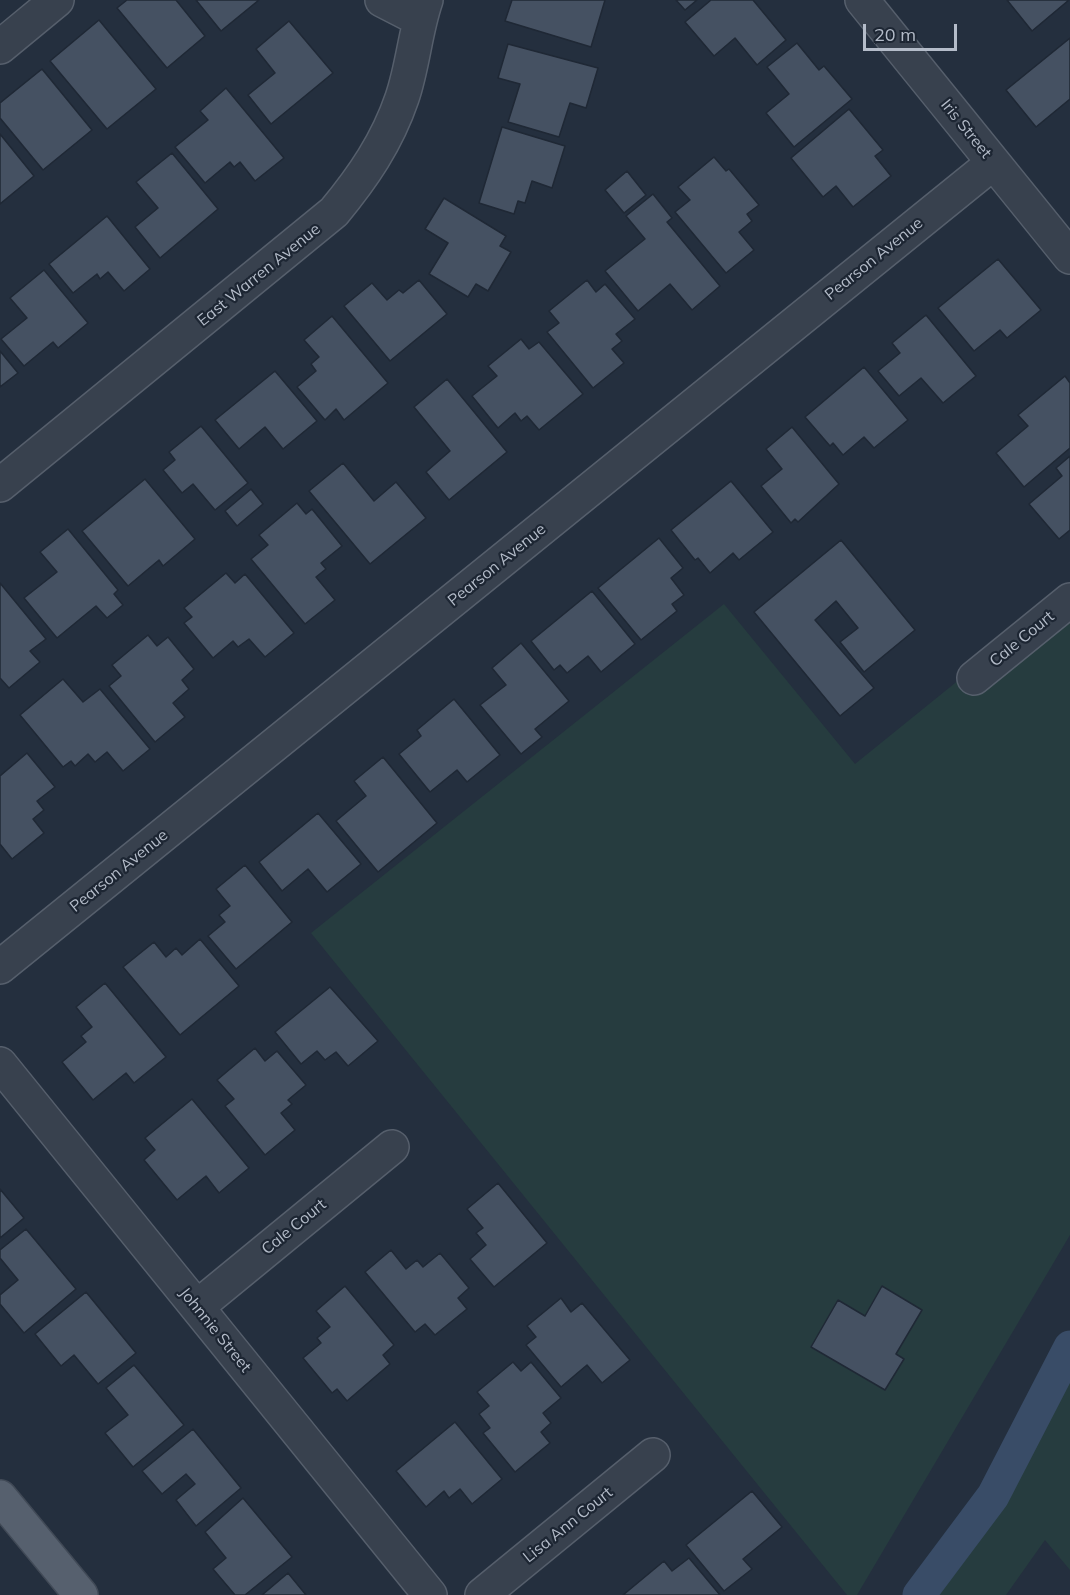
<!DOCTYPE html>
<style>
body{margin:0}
#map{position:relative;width:1070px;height:1595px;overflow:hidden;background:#242f3e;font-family:Mulish,sans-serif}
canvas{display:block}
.scale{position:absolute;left:863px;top:24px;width:94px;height:27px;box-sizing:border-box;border:3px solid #b4bcc9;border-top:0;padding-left:8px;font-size:18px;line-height:21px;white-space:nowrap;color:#b4bcc9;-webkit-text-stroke:4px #1d2633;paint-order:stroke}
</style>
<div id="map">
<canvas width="1070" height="1595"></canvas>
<div class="scale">20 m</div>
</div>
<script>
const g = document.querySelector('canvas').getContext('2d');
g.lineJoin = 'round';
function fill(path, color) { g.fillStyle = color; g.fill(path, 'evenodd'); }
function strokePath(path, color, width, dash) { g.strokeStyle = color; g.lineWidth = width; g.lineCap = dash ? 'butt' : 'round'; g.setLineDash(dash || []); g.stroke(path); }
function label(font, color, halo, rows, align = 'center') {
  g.font = font + ' Mulish,sans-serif'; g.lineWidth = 4.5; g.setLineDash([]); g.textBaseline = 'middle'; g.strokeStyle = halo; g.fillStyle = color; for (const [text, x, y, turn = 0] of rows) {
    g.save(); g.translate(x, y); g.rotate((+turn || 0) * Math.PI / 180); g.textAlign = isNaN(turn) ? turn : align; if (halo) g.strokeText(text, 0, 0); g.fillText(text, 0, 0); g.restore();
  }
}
fill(new Path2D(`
 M 1070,590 L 1070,1235 L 857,1595 L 847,1595 L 311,933 L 724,604 L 855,764 Z
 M 1070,1365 L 1070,1570 L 1045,1540 L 1006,1595 L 938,1595 Z`), '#263c3f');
strokePath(new Path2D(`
 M 919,1595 L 993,1496 L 1070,1347`), '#394c67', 33);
const building = new Path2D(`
 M 127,0 L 176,0 L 205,36 L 167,68 L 117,8 Z
 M 196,0 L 259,0 L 221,31 Z
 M 512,0 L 605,0 L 591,47 L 505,21 Z
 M 676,0 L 697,0 L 685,10 Z
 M 711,0 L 753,0 L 786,40 L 757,65 L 735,38 L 714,56 L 685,22 Z
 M 1007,0 L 1069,0 L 1032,31 Z
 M 99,20 L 156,89 L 107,129 L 50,61 Z
 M 289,21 L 333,73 L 271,124 L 248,95 L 275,73 L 256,49 Z
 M 1070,38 L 1070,99 L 1036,127 L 1006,90 Z
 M 797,43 L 819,70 L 824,66 L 852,99 L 794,147 L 766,113 L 789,94 L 767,67 Z
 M 508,44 L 598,68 L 586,108 L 570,103 L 559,137 L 508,122 L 520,84 L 498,78 Z
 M 42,69 L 92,130 L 43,170 L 0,118 L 0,103 Z
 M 226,88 L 284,158 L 255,181 L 240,162 L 234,167 L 230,162 L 205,183 L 175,147 L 208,120 L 200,111 Z
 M 849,109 L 883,150 L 875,156 L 891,176 L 853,207 L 836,186 L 823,197 L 791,158 Z
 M 502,127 L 565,146 L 552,188 L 532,181 L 525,203 L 518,201 L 514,214 L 479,203 Z
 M 0,134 L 34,176 L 0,204 Z
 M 172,153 L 218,209 L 160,258 L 135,227 L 158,208 L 136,182 Z
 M 714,157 L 726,171 L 729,169 L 759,205 L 747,214 L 752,221 L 739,232 L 754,250 L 726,273 L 675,212 L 690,200 L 678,187 Z
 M 627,171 L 646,195 L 624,213 L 605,190 Z
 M 653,194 L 672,218 L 667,222 L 720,286 L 692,310 L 670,284 L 638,311 L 605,271 L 645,239 L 626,216 Z
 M 444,198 L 506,236 L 500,246 L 511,252 L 488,291 L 476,284 L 468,297 L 429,274 L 448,243 L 425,229 Z
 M 107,216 L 150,269 L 124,291 L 108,272 L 100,279 L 97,274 L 73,293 L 49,264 Z
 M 998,259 L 1041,310 L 1007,338 L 1000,330 L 974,351 L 938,308 Z
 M 44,270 L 88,323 L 58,348 L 53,342 L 24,366 L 1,339 L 27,318 L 10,298 Z
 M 419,280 L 447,314 L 390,361 L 344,306 L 372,283 L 387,300 L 399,290 L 403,293 Z
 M 587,280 L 596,292 L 605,284 L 635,319 L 616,334 L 622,341 L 612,349 L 624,363 L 593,388 L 547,332 L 559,323 L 549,311 Z
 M 926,315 L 976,376 L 943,403 L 921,378 L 899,396 L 878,371 L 900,353 L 892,343 Z
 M 332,316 L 388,383 L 344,420 L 336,409 L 325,420 L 297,387 L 316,371 L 311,364 L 319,357 L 304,340 Z
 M 521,339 L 529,349 L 539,342 L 583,394 L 539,430 L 527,416 L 521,421 L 515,413 L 498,428 L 472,396 L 497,376 L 488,366 Z
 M 0,351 L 18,373 L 0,387 Z
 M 864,367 L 908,420 L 874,448 L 864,437 L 843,455 L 833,443 L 830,446 L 805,417 Z
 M 275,371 L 317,421 L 283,449 L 265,427 L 239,449 L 215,420 Z
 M 1065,376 L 1070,383 L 1070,448 L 1024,487 L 996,453 L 1028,426 L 1018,415 Z
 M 447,379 L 507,452 L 449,500 L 426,472 L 450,451 L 414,407 Z
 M 201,426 L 248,483 L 215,510 L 193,484 L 182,493 L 163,470 L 175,460 L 169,452 Z
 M 792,427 L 839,484 L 798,522 L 795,519 L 791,523 L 761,486 L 782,469 L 766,449 Z
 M 1070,456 L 1070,530 L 1059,539 L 1029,504 L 1062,476 L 1056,468 Z
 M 343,463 L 374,501 L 396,482 L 426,518 L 370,564 L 309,491 Z
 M 145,479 L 195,539 L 163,566 L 159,560 L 128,586 L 82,531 Z
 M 731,481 L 773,532 L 739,560 L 733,553 L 710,573 L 698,558 L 695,560 L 671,530 Z
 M 251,489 L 263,504 L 237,526 L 225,511 Z
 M 297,503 L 306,514 L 312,509 L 342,546 L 321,563 L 326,569 L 316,577 L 335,600 L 305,624 L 251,559 L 268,545 L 259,535 Z
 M 68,529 L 118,590 L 114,594 L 123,605 L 107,618 L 96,606 L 57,638 L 24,598 L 57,572 L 40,552 Z
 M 659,538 L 683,568 L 671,578 L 684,595 L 672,604 L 677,611 L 641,640 L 598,588 Z
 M 841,540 L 915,630 L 864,672 L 840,642 L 858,628 L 836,601 L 815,620 L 874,688 L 840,716 L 754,612 Z
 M 226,573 L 235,583 L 245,574 L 294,633 L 265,657 L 249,639 L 238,647 L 233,641 L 213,658 L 184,623 L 192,617 L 184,608 Z
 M 0,583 L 46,639 L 30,651 L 40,662 L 9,688 L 0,678 Z
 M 592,591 L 635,644 L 601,672 L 588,656 L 567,673 L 560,665 L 554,670 L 531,641 Z
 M 148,635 L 157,646 L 168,637 L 194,669 L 182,680 L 189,689 L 173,703 L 185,717 L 155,742 L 109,686 L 121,676 L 112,665 Z
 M 521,643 L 569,701 L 535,729 L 542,737 L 521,754 L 480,705 L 506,685 L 492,668 Z
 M 63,679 L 83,702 L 100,689 L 150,749 L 123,771 L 107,752 L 95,762 L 88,754 L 75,766 L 71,761 L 63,767 L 20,715 Z
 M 454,699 L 500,755 L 467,782 L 457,770 L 430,792 L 399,754 L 421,736 L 417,730 Z
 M 27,753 L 55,787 L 37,801 L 44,810 L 33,819 L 44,833 L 12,859 L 0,844 L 0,776 Z
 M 383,757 L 437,823 L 378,872 L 336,821 L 366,796 L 354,781 Z
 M 318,813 L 361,864 L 327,892 L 308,869 L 282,891 L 259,862 Z
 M 245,865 L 292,922 L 236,969 L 208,936 L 225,922 L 219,915 L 230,906 L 216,889 Z
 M 200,939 L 239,986 L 180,1035 L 123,967 L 154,942 L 166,957 L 176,948 L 182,955 Z
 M 105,983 L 166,1057 L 134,1083 L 126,1073 L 93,1100 L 62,1062 L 86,1042 L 81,1036 L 92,1027 L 76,1007 Z
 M 330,987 L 378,1041 L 348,1066 L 336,1052 L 325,1060 L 317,1051 L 301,1064 L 275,1032 Z
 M 255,1048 L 265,1061 L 277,1051 L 306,1085 L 288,1100 L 292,1104 L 281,1113 L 295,1130 L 265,1155 L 225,1106 L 234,1099 L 217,1080 Z
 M 192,1099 L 249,1168 L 219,1193 L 206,1176 L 177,1200 L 144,1160 L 155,1150 L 145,1138 Z
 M 498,1183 L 547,1243 L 494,1287 L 470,1259 L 486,1245 L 476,1233 L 483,1228 L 467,1209 Z
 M 0,1189 L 24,1218 L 0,1238 Z
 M 26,1229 L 76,1289 L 24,1333 L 0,1304 L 0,1295 L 18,1280 L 0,1258 L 0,1250 Z
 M 391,1250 L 406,1269 L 417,1260 L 423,1267 L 440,1253 L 469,1288 L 458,1298 L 467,1309 L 435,1335 L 425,1324 L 415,1332 L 365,1272 Z
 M 345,1286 L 394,1345 L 383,1355 L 390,1364 L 347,1401 L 337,1389 L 332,1393 L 303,1358 L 321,1343 L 317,1338 L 330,1327 L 316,1311 Z
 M 882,1286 L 922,1310 L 896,1354 L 904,1359 L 885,1390 L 811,1347 L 838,1300 L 865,1316 Z
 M 86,1292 L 136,1353 L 98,1384 L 74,1355 L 61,1366 L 35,1334 Z
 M 561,1298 L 571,1312 L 582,1303 L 630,1360 L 602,1383 L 587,1365 L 561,1387 L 526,1345 L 536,1337 L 527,1326 Z
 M 513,1362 L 521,1371 L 531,1362 L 561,1398 L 543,1413 L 551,1423 L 541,1432 L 550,1443 L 515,1472 L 483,1433 L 490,1428 L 479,1414 L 489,1406 L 477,1392 Z
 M 134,1365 L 184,1425 L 133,1467 L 105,1433 L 128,1415 L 106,1388 Z
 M 455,1422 L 502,1479 L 472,1504 L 460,1489 L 449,1498 L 444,1491 L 426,1507 L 396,1471 Z
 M 193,1429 L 241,1488 L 196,1526 L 176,1500 L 195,1484 L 186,1474 L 162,1494 L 142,1471 Z
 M 752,1491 L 782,1527 L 743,1559 L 752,1569 L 724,1591 L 686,1545 Z
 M 243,1498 L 292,1557 L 245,1595 L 235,1595 L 213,1569 L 226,1558 L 205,1532 Z
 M 689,1558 L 720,1595 L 623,1595 L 664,1561 L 672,1571 Z
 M 288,1573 L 306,1595 L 262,1595 Z`);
fill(building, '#455162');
strokePath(building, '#1f2835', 1.5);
const street = new Path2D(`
 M 382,0 L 419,19
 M 862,0 L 1070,257
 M 0,47 L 57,0
 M 0,485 L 334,212 C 363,177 387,142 402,98 C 413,66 415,32 426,0
 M 974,678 L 1070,600
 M 0,967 L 993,163
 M 0,1064 L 430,1595
 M 197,1307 L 392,1147
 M 482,1595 L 653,1455`);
const primary = new Path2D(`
 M 0,1497 L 81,1595`);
strokePath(street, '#565f6c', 36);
strokePath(primary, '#414a57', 36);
strokePath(street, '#38414e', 33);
strokePath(primary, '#56606e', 33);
label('16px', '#b4bcc9', '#1d2633', [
 ["Iris Street",966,129,51],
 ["Pearson Avenue",874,259,-39],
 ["East Warren Avenue",259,275,-39],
 ["Pearson Avenue",497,565,-39],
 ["Cale Court",1022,639,-39],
 ["Pearson Avenue",119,871,-39],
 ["Cale Court",294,1227,-39],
 ["Johnnie Street",215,1330,51],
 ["Lisa Ann Court",568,1525,-39]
]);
</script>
